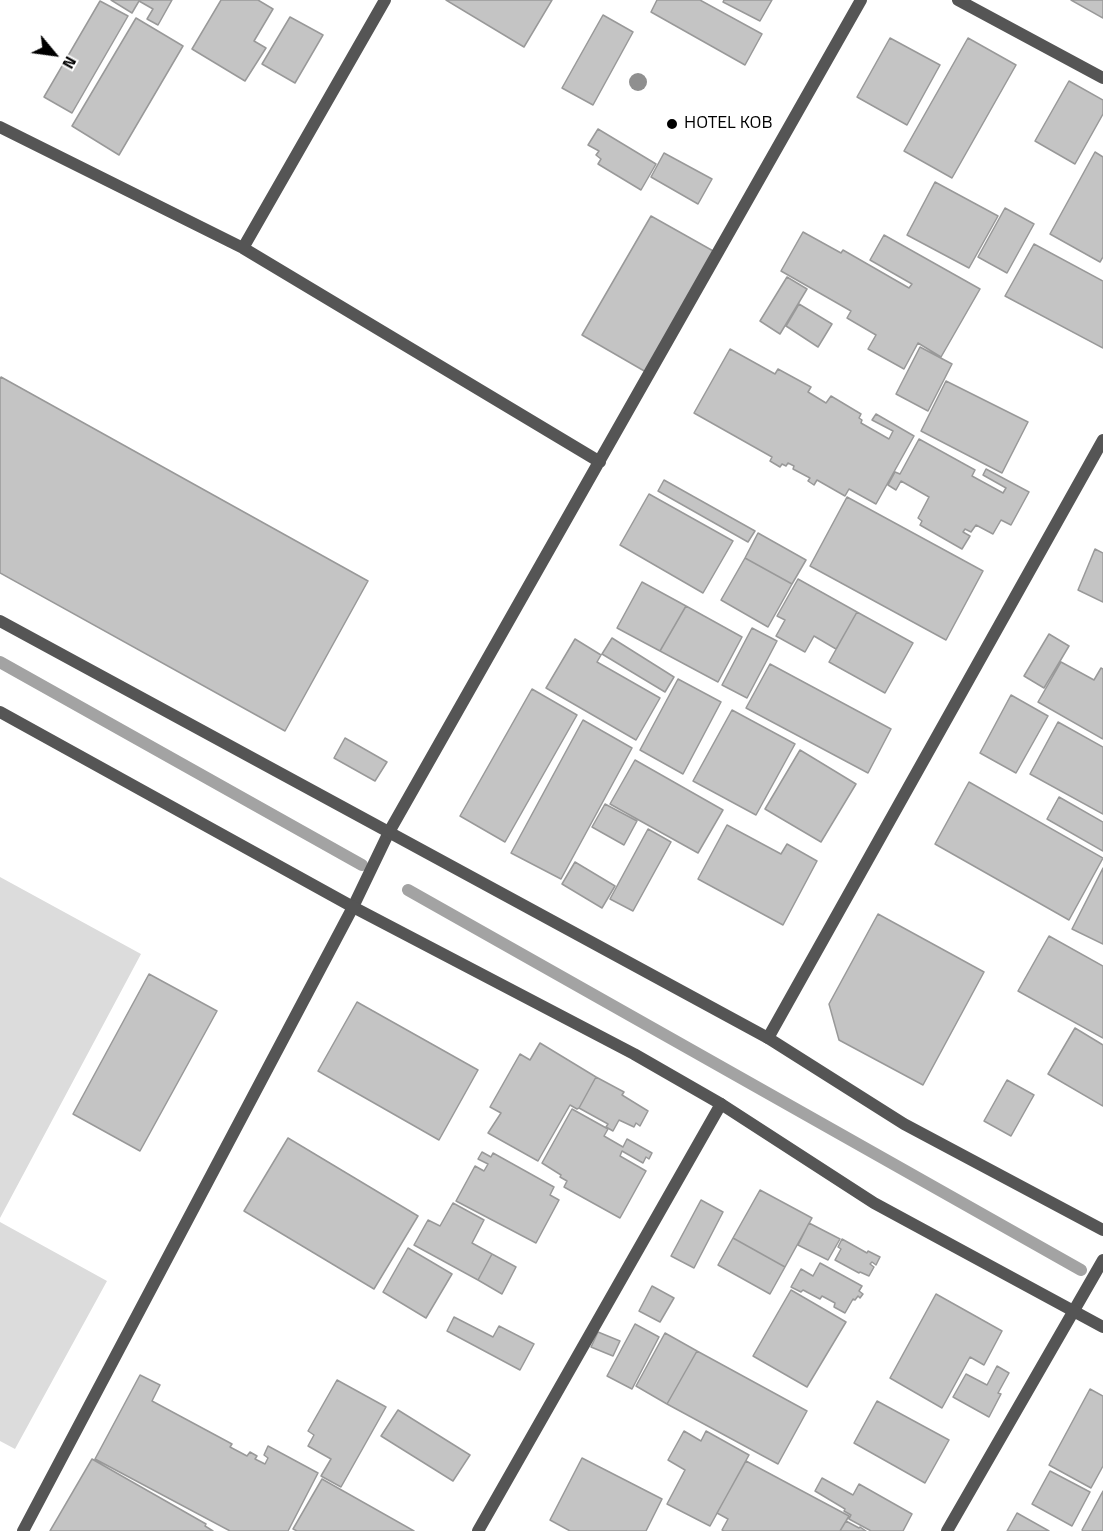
<!DOCTYPE html>
<style>
body{margin:0}
#map{position:relative;width:1103px;height:1531px;overflow:hidden;background:#fff;font-family:"Titillium Web",sans-serif}
canvas{display:block}
.north{position:absolute;left:24px;top:24px;width:60px;height:60px;-webkit-text-stroke:4px #fff;paint-order:stroke;rotate:119deg;font-size:16px;font-weight:700;line-height:24px;text-align:center;color:#000}
.north::after{content:'';display:block;margin:auto;width:21px;height:27px;background:#000;clip-path:polygon(50% 0,100% 100%,50% 72%,0 100%)}
</style>
<div id="map">
<canvas width="1103" height="1531"></canvas>
<div class="north">N</div>
</div>
<script>
const g = document.querySelector('canvas').getContext('2d');
g.lineJoin = 'round';
function fill(path, color) { g.fillStyle = color; g.fill(path, 'evenodd'); }
function strokePath(path, color, width, dash) { g.strokeStyle = color; g.lineWidth = width; g.lineCap = dash ? 'butt' : 'round'; g.setLineDash(dash || []); g.stroke(path); }
function label(font, color, halo, rows, align = 'center') {
  g.font = font + ' "Titillium Web",sans-serif'; g.lineWidth = 4.5; g.setLineDash([]); g.textBaseline = 'middle'; g.strokeStyle = halo; g.fillStyle = color; for (const [text, x, y, turn = 0] of rows) {
    g.save(); g.translate(x, y); g.rotate((+turn || 0) * Math.PI / 180); g.textAlign = isNaN(turn) ? turn : align; if (halo) g.strokeText(text, 0, 0); g.fillText(text, 0, 0); g.restore();
  }
}
fill(new Path2D(`
 M 0,877 L 141,954 L 0,1218 Z
 M 0,1222 L 107,1281 L 15,1449 L 0,1441 Z`), '#dcdcdc');
strokePath(new Path2D(`
 M 0,662 L 362,865
 M 408,890 L 1081,1270`), '#a3a3a3', 12);
const building = new Path2D(`
 M 111,0 L 172,0 L 158,25 L 147,19 L 153,9 L 139,1 L 132,13 Z
 M 221,0 L 258,0 L 273,9 L 254,41 L 266,48 L 245,81 L 192,49 Z
 M 446,0 L 552,0 L 524,47 Z
 M 657,0 L 700,0 L 762,34 L 745,65 L 651,12 Z
 M 724,0 L 772,0 L 760,21 L 723,2 Z
 M 1071,0 L 1103,0 L 1103,18 Z
 M 100,1 L 128,16 L 72,113 L 44,97 Z
 M 603,15 L 633,32 L 593,105 L 562,88 Z
 M 290,17 L 323,35 L 295,83 L 262,64 Z
 M 136,18 L 183,46 L 119,155 L 72,126 Z
 M 890,38 L 940,65 L 907,125 L 857,97 Z
 M 968,38 L 1016,65 L 952,178 L 904,151 Z
 M 1069,81 L 1103,100 L 1103,114 L 1075,164 L 1035,141 Z
 M 598,129 L 656,164 L 641,190 L 598,164 L 601,159 L 596,155 L 599,151 L 588,145 Z
 M 1095,152 L 1103,157 L 1103,257 L 1100,262 L 1050,234 Z
 M 664,153 L 712,179 L 698,204 L 651,177 Z
 M 935,182 L 998,216 L 969,268 L 907,235 Z
 M 1005,208 L 1034,224 L 1007,273 L 978,257 Z
 M 651,216 L 715,252 L 646,372 L 582,335 Z
 M 803,232 L 841,253 L 843,250 L 909,288 L 912,284 L 870,260 L 884,235 L 980,289 L 941,357 L 918,343 L 904,369 L 868,349 L 876,335 L 847,318 L 851,311 L 781,271 Z
 M 1034,244 L 1103,281 L 1103,348 L 1005,296 Z
 M 787,277 L 807,289 L 780,334 L 760,321 Z
 M 799,304 L 832,324 L 818,347 L 786,326 Z
 M 920,347 L 952,364 L 928,411 L 896,394 Z
 M 730,349 L 775,374 L 778,369 L 811,387 L 808,392 L 826,403 L 831,396 L 861,414 L 859,418 L 862,420 L 861,423 L 889,439 L 893,431 L 872,420 L 876,414 L 914,436 L 876,504 L 849,489 L 845,496 L 817,480 L 814,485 L 808,481 L 810,478 L 793,469 L 794,466 L 788,463 L 786,466 L 782,464 L 780,467 L 770,461 L 772,457 L 694,413 Z
 M 1,377 L 368,581 L 285,731 L 0,573 L 0,379 Z
 M 946,381 L 1028,422 L 1002,473 L 921,431 Z
 M 919,439 L 975,470 L 972,476 L 1003,493 L 1006,488 L 983,475 L 986,469 L 1029,492 L 1011,525 L 1001,520 L 993,534 L 976,525 L 971,532 L 965,529 L 963,532 L 970,536 L 962,549 L 920,525 L 922,521 L 918,518 L 929,497 L 901,481 L 896,490 L 888,485 L 895,472 L 900,474 Z
 M 664,480 L 755,531 L 748,542 L 658,491 Z
 M 649,494 L 733,541 L 703,593 L 620,545 Z
 M 847,497 L 983,571 L 946,640 L 810,566 Z
 M 758,533 L 806,560 L 792,584 L 745,558 Z
 M 1095,549 L 1103,553 L 1103,602 L 1078,590 Z
 M 745,558 L 792,584 L 768,627 L 721,600 Z
 M 798,579 L 857,612 L 836,649 L 814,636 L 805,652 L 776,636 L 785,620 L 777,616 Z
 M 642,582 L 686,606 L 660,651 L 617,628 Z
 M 686,606 L 742,637 L 718,682 L 660,651 Z
 M 857,612 L 913,643 L 885,693 L 829,662 Z
 M 752,628 L 777,641 L 747,698 L 722,685 Z
 M 1049,634 L 1069,646 L 1044,688 L 1024,676 Z
 M 612,638 L 674,677 L 665,692 L 602,654 Z
 M 575,639 L 601,655 L 597,662 L 660,698 L 636,740 L 546,688 Z
 M 1061,662 L 1094,680 L 1101,668 L 1103,669 L 1103,739 L 1038,702 Z
 M 770,664 L 891,729 L 868,773 L 746,708 Z
 M 678,679 L 721,702 L 683,774 L 640,750 Z
 M 532,689 L 577,715 L 505,842 L 460,816 Z
 M 1011,695 L 1048,716 L 1016,773 L 980,753 Z
 M 732,710 L 795,744 L 756,815 L 693,781 Z
 M 583,720 L 632,748 L 561,879 L 511,853 Z
 M 1058,722 L 1103,747 L 1103,814 L 1030,774 Z
 M 345,738 L 387,762 L 375,781 L 334,758 Z
 M 800,750 L 856,784 L 821,842 L 765,809 Z
 M 635,760 L 723,810 L 698,853 L 610,804 Z
 M 969,782 L 1103,858 L 1069,920 L 935,844 Z
 M 1059,797 L 1103,822 L 1103,851 L 1047,819 Z
 M 605,804 L 637,821 L 624,845 L 592,827 Z
 M 727,825 L 781,854 L 787,844 L 817,861 L 783,925 L 698,879 Z
 M 648,829 L 671,842 L 633,911 L 610,899 Z
 M 575,862 L 615,886 L 602,908 L 562,884 Z
 M 1103,868 L 1103,944 L 1072,929 Z
 M 878,914 L 984,972 L 923,1085 L 839,1040 L 829,1004 Z
 M 1049,936 L 1103,966 L 1103,1038 L 1018,991 Z
 M 149,974 L 217,1011 L 140,1151 L 73,1114 Z
 M 357,1002 L 478,1070 L 439,1140 L 318,1071 Z
 M 1075,1028 L 1103,1045 L 1103,1106 L 1048,1074 Z
 M 540,1043 L 596,1077 L 579,1108 L 577,1109 L 570,1105 L 538,1161 L 488,1133 L 501,1113 L 490,1107 L 520,1054 L 530,1060 Z
 M 596,1077 L 624,1092 L 622,1095 L 648,1111 L 640,1126 L 636,1123 L 634,1127 L 619,1120 L 613,1131 L 606,1127 L 608,1124 L 579,1108 Z
 M 1007,1080 L 1034,1095 L 1011,1136 L 984,1121 Z
 M 572,1109 L 608,1129 L 604,1136 L 623,1147 L 627,1139 L 652,1153 L 649,1159 L 646,1157 L 643,1163 L 622,1151 L 620,1156 L 646,1171 L 620,1218 L 564,1187 L 567,1181 L 560,1177 L 561,1175 L 542,1163 Z
 M 288,1138 L 418,1216 L 374,1289 L 244,1211 Z
 M 482,1152 L 491,1157 L 493,1153 L 554,1187 L 550,1195 L 559,1200 L 536,1243 L 456,1201 L 475,1166 L 484,1171 L 488,1164 L 478,1159 Z
 M 760,1190 L 812,1218 L 785,1267 L 733,1238 Z
 M 701,1200 L 723,1212 L 694,1268 L 671,1256 Z
 M 453,1203 L 484,1220 L 472,1243 L 492,1254 L 478,1280 L 414,1245 L 428,1220 L 440,1226 Z
 M 809,1223 L 840,1239 L 828,1260 L 798,1245 Z
 M 733,1238 L 785,1267 L 770,1294 L 718,1265 Z
 M 842,1239 L 867,1253 L 868,1251 L 880,1257 L 876,1265 L 872,1262 L 870,1264 L 874,1267 L 869,1276 L 860,1272 L 859,1273 L 835,1260 L 841,1249 L 838,1247 Z
 M 408,1248 L 452,1274 L 426,1318 L 383,1292 Z
 M 492,1254 L 516,1267 L 502,1294 L 478,1280 Z
 M 820,1263 L 862,1286 L 859,1291 L 863,1294 L 860,1298 L 858,1296 L 855,1300 L 853,1299 L 845,1313 L 834,1307 L 835,1303 L 822,1296 L 820,1299 L 803,1290 L 801,1292 L 791,1287 L 801,1269 L 813,1276 Z
 M 652,1286 L 674,1298 L 660,1322 L 639,1311 Z
 M 791,1290 L 846,1322 L 807,1387 L 753,1356 Z
 M 936,1294 L 1002,1331 L 984,1365 L 970,1357 L 942,1408 L 890,1378 Z
 M 454,1317 L 493,1337 L 499,1326 L 534,1344 L 520,1370 L 447,1331 Z
 M 635,1324 L 659,1337 L 632,1389 L 607,1376 Z
 M 598,1332 L 620,1341 L 613,1356 L 591,1347 Z
 M 665,1333 L 697,1351 L 667,1404 L 636,1386 Z
 M 697,1351 L 807,1411 L 778,1464 L 667,1404 Z
 M 997,1366 L 1009,1373 L 998,1393 L 1001,1394 L 989,1417 L 953,1397 L 966,1374 L 987,1385 Z
 M 140,1375 L 160,1385 L 152,1401 L 232,1444 L 230,1447 L 247,1456 L 250,1452 L 257,1456 L 255,1459 L 265,1464 L 268,1458 L 264,1455 L 268,1446 L 318,1473 L 288,1531 L 230,1531 L 95,1459 Z
 M 337,1380 L 386,1407 L 341,1487 L 321,1476 L 331,1459 L 308,1446 L 314,1435 L 308,1431 Z
 M 1090,1389 L 1103,1396 L 1103,1466 L 1091,1488 L 1049,1465 Z
 M 877,1401 L 949,1440 L 925,1483 L 854,1443 Z
 M 398,1410 L 470,1455 L 453,1481 L 381,1436 Z
 M 684,1431 L 701,1441 L 706,1431 L 749,1455 L 710,1526 L 667,1504 L 685,1470 L 668,1460 Z
 M 582,1458 L 662,1499 L 646,1531 L 570,1531 L 550,1520 Z
 M 92,1459 L 206,1524 L 205,1526 L 213,1531 L 50,1531 Z
 M 746,1461 L 849,1516 L 840,1531 L 724,1531 L 722,1530 L 728,1519 L 717,1513 Z
 M 1050,1471 L 1090,1492 L 1072,1526 L 1032,1504 Z
 M 822,1478 L 853,1495 L 859,1484 L 912,1514 L 903,1531 L 871,1531 L 849,1519 L 851,1515 L 844,1511 L 845,1509 L 815,1491 Z
 M 322,1479 L 414,1531 L 297,1531 L 293,1529 Z
 M 1103,1491 L 1103,1531 L 1083,1531 L 1082,1530 Z
 M 1017,1513 L 1049,1531 L 1007,1531 Z
 M 846,1521 L 859,1528 L 860,1527 L 866,1531 L 840,1531 Z`);
fill(building, '#c4c4c4');
strokePath(building, '#999', 1.5);
strokePath(new Path2D(`
 M 958,0 L 1103,78
 M 0,127 L 243,248 L 600,462
 M 243,248 L 385,0
 M 768,1038 L 1103,440
 M 23,1531 L 353,907 L 389,832 L 861,0
 M 478,1531 L 721,1104
 M 947,1531 L 1103,1260`), '#555', 12);
strokePath(new Path2D(`
 M 0,621 L 768,1038 L 904,1124 L 1103,1230
 M 0,712 L 353,907 L 634,1054 L 721,1104 L 874,1203 L 1103,1327`), '#555', 12);
g.fillStyle = '#8f8f8f';
for (const [x, y] of [
 [638,82]
]) { g.beginPath(); g.arc(x, y, 9, 0, 2 * Math.PI); g.fill(); }
for (const [x, y, r, color] of [
 [672,124,6,"#000"]
]) { const dot = new Path2D(); dot.arc(x, y, r, 0, 2 * Math.PI); g.fillStyle = color; g.fill(dot); strokePath(dot, '#fff', 2); }
label('18px', '#000', '#fff', [
 ["HOTEL KOB",684,124]
], 'left');
</script>
